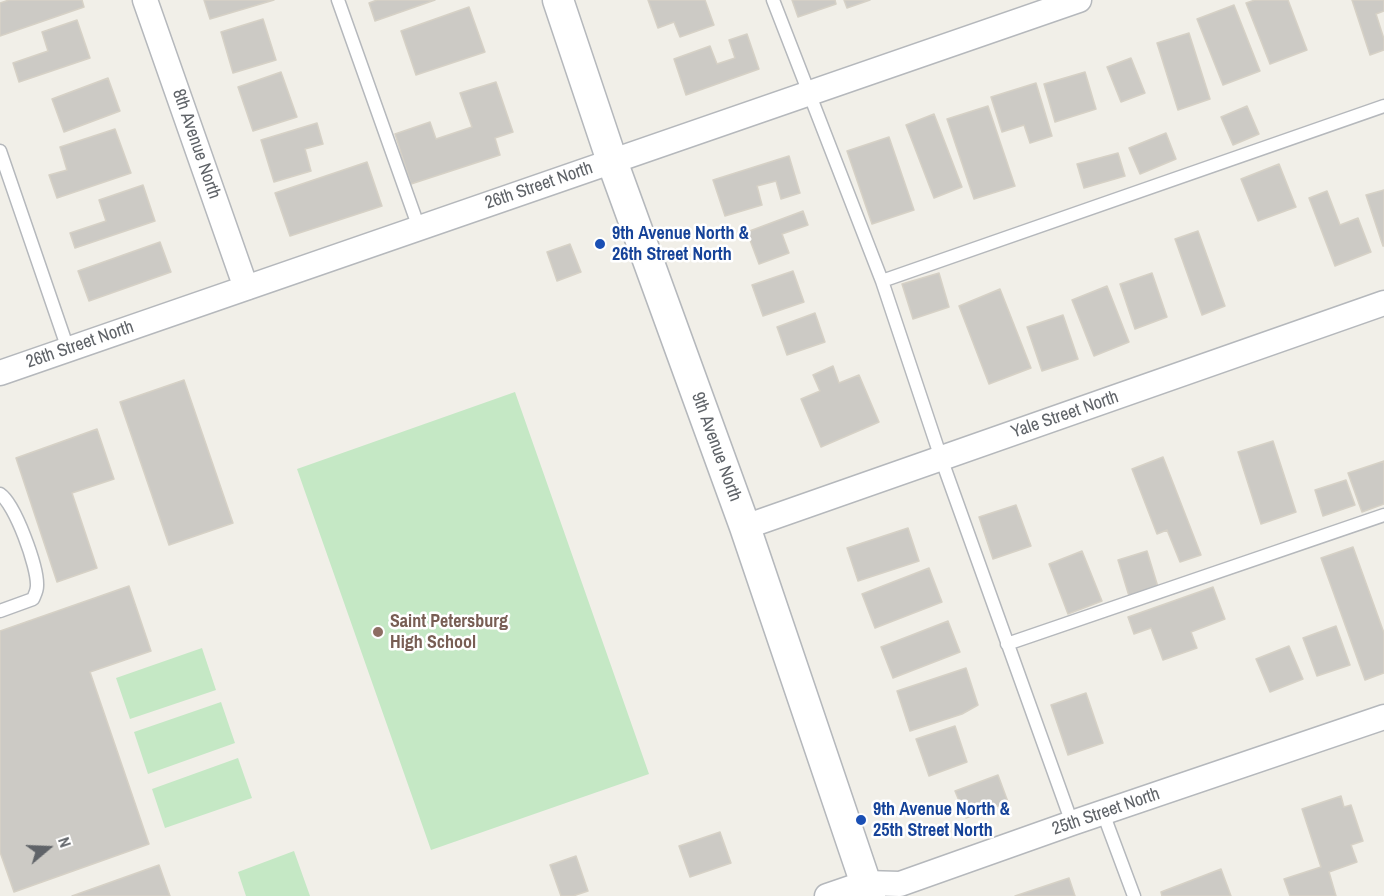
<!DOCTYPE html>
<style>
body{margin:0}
#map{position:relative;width:1384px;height:896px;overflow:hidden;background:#f1efe8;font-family:"Archivo Narrow",sans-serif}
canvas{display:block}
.north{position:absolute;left:18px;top:818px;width:60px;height:60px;-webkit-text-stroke:4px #fff;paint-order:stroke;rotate:71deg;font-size:16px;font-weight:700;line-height:24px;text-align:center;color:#5f6368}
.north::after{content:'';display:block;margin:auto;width:21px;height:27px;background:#5f6368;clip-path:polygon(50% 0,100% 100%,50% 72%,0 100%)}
</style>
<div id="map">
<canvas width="1384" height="896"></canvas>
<div class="north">N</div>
</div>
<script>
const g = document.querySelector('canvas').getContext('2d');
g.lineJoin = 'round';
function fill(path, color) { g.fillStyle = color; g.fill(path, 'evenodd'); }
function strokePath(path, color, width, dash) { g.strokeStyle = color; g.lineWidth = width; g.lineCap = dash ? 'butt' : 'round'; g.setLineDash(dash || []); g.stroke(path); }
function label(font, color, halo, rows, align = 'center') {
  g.font = font + ' "Archivo Narrow",sans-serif'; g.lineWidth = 5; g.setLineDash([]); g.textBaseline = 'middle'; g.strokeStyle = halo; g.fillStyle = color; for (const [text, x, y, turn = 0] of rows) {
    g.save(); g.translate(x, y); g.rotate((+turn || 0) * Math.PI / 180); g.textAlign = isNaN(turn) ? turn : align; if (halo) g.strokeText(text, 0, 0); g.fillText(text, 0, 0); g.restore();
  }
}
fill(new Path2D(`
 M 515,392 L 649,774 L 431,850 L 297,469 Z
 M 202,648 L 216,690 L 130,719 L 116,678 Z
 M 221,702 L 235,743 L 148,774 L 134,732 Z
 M 238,758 L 252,798 L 165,828 L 152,789 Z
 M 294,851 L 310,896 L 246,896 L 238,872 Z`), '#c5e8c5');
const building = new Path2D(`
 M 9,0 L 82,0 L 84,7 L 0,36 L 0,3 Z
 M 204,0 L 274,0 L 210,19 Z
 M 377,0 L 435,0 L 375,21 L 369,3 Z
 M 648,0 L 705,0 L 714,25 L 680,37 L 674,22 L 658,28 Z
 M 792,0 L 835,0 L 836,4 L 798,17 Z
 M 844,0 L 870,0 L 847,8 Z
 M 1255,0 L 1288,0 L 1307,50 L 1270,64 L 1246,3 Z
 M 1352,0 L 1384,0 L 1384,11 L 1376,14 L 1384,39 L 1384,50 L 1370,55 Z
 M 1234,5 L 1260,71 L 1223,85 L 1197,19 Z
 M 469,7 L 485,52 L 416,75 L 401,31 Z
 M 263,19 L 276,60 L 233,73 L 221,32 Z
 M 77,20 L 90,58 L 19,82 L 13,63 L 48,51 L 42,32 Z
 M 1189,33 L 1210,99 L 1178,110 L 1157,43 Z
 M 747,34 L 759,69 L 686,95 L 674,59 L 710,46 L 717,64 L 735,58 L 729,40 Z
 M 1131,58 L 1145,93 L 1121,102 L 1107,67 Z
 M 281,72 L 297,117 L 253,131 L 238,87 Z
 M 1085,72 L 1096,109 L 1055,122 L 1044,84 Z
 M 108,78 L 120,111 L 64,132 L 52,99 Z
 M 496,82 L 513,132 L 495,138 L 500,155 L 411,184 L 395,134 L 430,122 L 436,139 L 472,127 L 460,93 Z
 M 1036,83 L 1052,136 L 1030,143 L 1024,125 L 1002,132 L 991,97 Z
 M 988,106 L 1015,186 L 974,199 L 947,119 Z
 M 1247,106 L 1259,134 L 1233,145 L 1221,117 Z
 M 934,114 L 962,187 L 934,198 L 906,125 Z
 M 317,123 L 323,144 L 305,149 L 311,171 L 274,182 L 261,140 Z
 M 115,129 L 131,173 L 57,198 L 49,175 L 67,170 L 60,147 Z
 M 1166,133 L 1176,159 L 1140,174 L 1129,148 Z
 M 889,137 L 914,210 L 872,224 L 847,151 Z
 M 1118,153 L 1125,176 L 1084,188 L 1077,164 Z
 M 789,156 L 800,193 L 781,199 L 776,181 L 757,186 L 762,205 L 725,216 L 713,180 Z
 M 367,162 L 382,206 L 290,236 L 275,193 Z
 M 1279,164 L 1296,207 L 1258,221 L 1241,179 Z
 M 143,185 L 155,221 L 75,248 L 70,233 L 106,221 L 99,200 Z
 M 1384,190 L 1384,246 L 1383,246 L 1366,195 Z
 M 1327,191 L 1340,225 L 1358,218 L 1371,252 L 1335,266 L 1309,198 Z
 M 803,211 L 808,225 L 782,234 L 789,253 L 759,264 L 747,232 Z
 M 1198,231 L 1225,306 L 1202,315 L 1175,239 Z
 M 160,242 L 171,272 L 89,301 L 78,271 Z
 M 570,244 L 581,272 L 557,281 L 547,252 Z
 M 793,271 L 804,302 L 763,316 L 752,285 Z
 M 939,273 L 949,307 L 913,319 L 902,284 Z
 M 1152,273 L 1167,317 L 1135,329 L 1120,284 Z
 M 1107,286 L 1129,342 L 1094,356 L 1072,300 Z
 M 1000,289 L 1031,368 L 989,384 L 959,306 Z
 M 815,313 L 825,342 L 787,355 L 777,327 Z
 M 1063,315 L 1078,359 L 1042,371 L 1027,327 Z
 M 833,366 L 839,383 L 859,375 L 879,422 L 821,447 L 801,399 L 820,391 L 813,375 Z
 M 184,380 L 233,523 L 169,545 L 120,402 Z
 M 97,429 L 114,479 L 72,493 L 97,568 L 57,582 L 16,458 Z
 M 1273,441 L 1296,512 L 1261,524 L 1238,452 Z
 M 1163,457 L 1201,555 L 1180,562 L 1167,530 L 1157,534 L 1132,469 Z
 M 1384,461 L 1384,504 L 1362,512 L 1348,473 Z
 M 1346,480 L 1355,505 L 1323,516 L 1315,490 Z
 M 1016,505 L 1031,546 L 993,559 L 979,517 Z
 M 908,528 L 919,561 L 858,581 L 847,548 Z
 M 1353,547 L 1384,633 L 1384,673 L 1365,680 L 1321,558 Z
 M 1082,551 L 1102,601 L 1068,614 L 1049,564 Z
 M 1147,551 L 1158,587 L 1129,596 L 1118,560 Z
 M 929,568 L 942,602 L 875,628 L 862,594 Z
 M 129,586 L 151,651 L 90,672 L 149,844 L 14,892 L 0,852 L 0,631 Z
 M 1213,587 L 1225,619 L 1191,632 L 1197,648 L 1163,660 L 1151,628 L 1134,634 L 1128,617 Z
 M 948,621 L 960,652 L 893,678 L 881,647 Z
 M 1336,626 L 1350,665 L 1317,676 L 1303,638 Z
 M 1289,646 L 1303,679 L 1270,692 L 1256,659 Z
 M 966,668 L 978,705 L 962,714 L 910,731 L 897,691 Z
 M 1086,693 L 1103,743 L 1068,755 L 1051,705 Z
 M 955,726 L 967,762 L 929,776 L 916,739 Z
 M 998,775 L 1008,802 L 966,818 L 955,791 Z
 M 1341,796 L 1344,807 L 1351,805 L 1363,841 L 1351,845 L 1357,862 L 1329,872 L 1336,896 L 1290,896 L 1284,879 L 1321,867 L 1302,809 Z
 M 720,832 L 731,863 L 690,877 L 679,846 Z
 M 576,856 L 588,891 L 573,896 L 561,896 L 550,865 Z
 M 159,865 L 170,896 L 72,896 Z
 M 1221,869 L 1231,896 L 1162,896 L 1161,892 Z
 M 1069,878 L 1075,896 L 1015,896 Z`);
fill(building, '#cccac5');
strokePath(building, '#d6d1c6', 1.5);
const service = new Path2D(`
 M 338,0 L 419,228
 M 773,0 L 882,281 L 941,458 L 1072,823
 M 0,151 L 68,349
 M 882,281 L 1384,106
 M 0,494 C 15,504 38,567 37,586 C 37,591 35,594 33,599 L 0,611
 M 1007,644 L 1384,515
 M 1103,813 L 1134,896`);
const minor = new Path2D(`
 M 145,0 L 246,288
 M 0,373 L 1079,0
 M 745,527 L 1384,303
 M 827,896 L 865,883 L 900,884 L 1072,823 L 1384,717`);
const tertiary = new Path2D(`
 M 558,0 L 612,161 L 745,527 L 870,896`);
strokePath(service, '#b5b8bc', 15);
strokePath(minor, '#b5b8bc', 27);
strokePath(tertiary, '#b5b8bc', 33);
strokePath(service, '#fff', 12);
strokePath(minor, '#fff', 24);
strokePath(tertiary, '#fff', 30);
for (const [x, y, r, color] of [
 [600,244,6,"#1a4fb4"],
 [378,632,6,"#8d6e63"],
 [861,820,6,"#1a4fb4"]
]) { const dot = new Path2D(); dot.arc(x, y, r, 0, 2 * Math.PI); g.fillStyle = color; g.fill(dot); strokePath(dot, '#fff', 2); }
label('18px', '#5f6368', '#fff', [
 ["8th Avenue North",196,144,71],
 ["26th Street North",539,186,-19],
 ["26th Street North",80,345,-19],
 ["Yale Street North",1065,415,-19],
 ["9th Avenue North",716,447,70],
 ["25th Street North",1106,812,-19]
]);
label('bold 18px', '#164399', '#fff', [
 ["9th Avenue North &",612,234],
 ["26th Street North",612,255],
 ["9th Avenue North &",873,810],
 ["25th Street North",873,831]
], 'left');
label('bold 18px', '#785e54', '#fff', [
 ["Saint Petersburg",390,622],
 ["High School",390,643]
], 'left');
</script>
